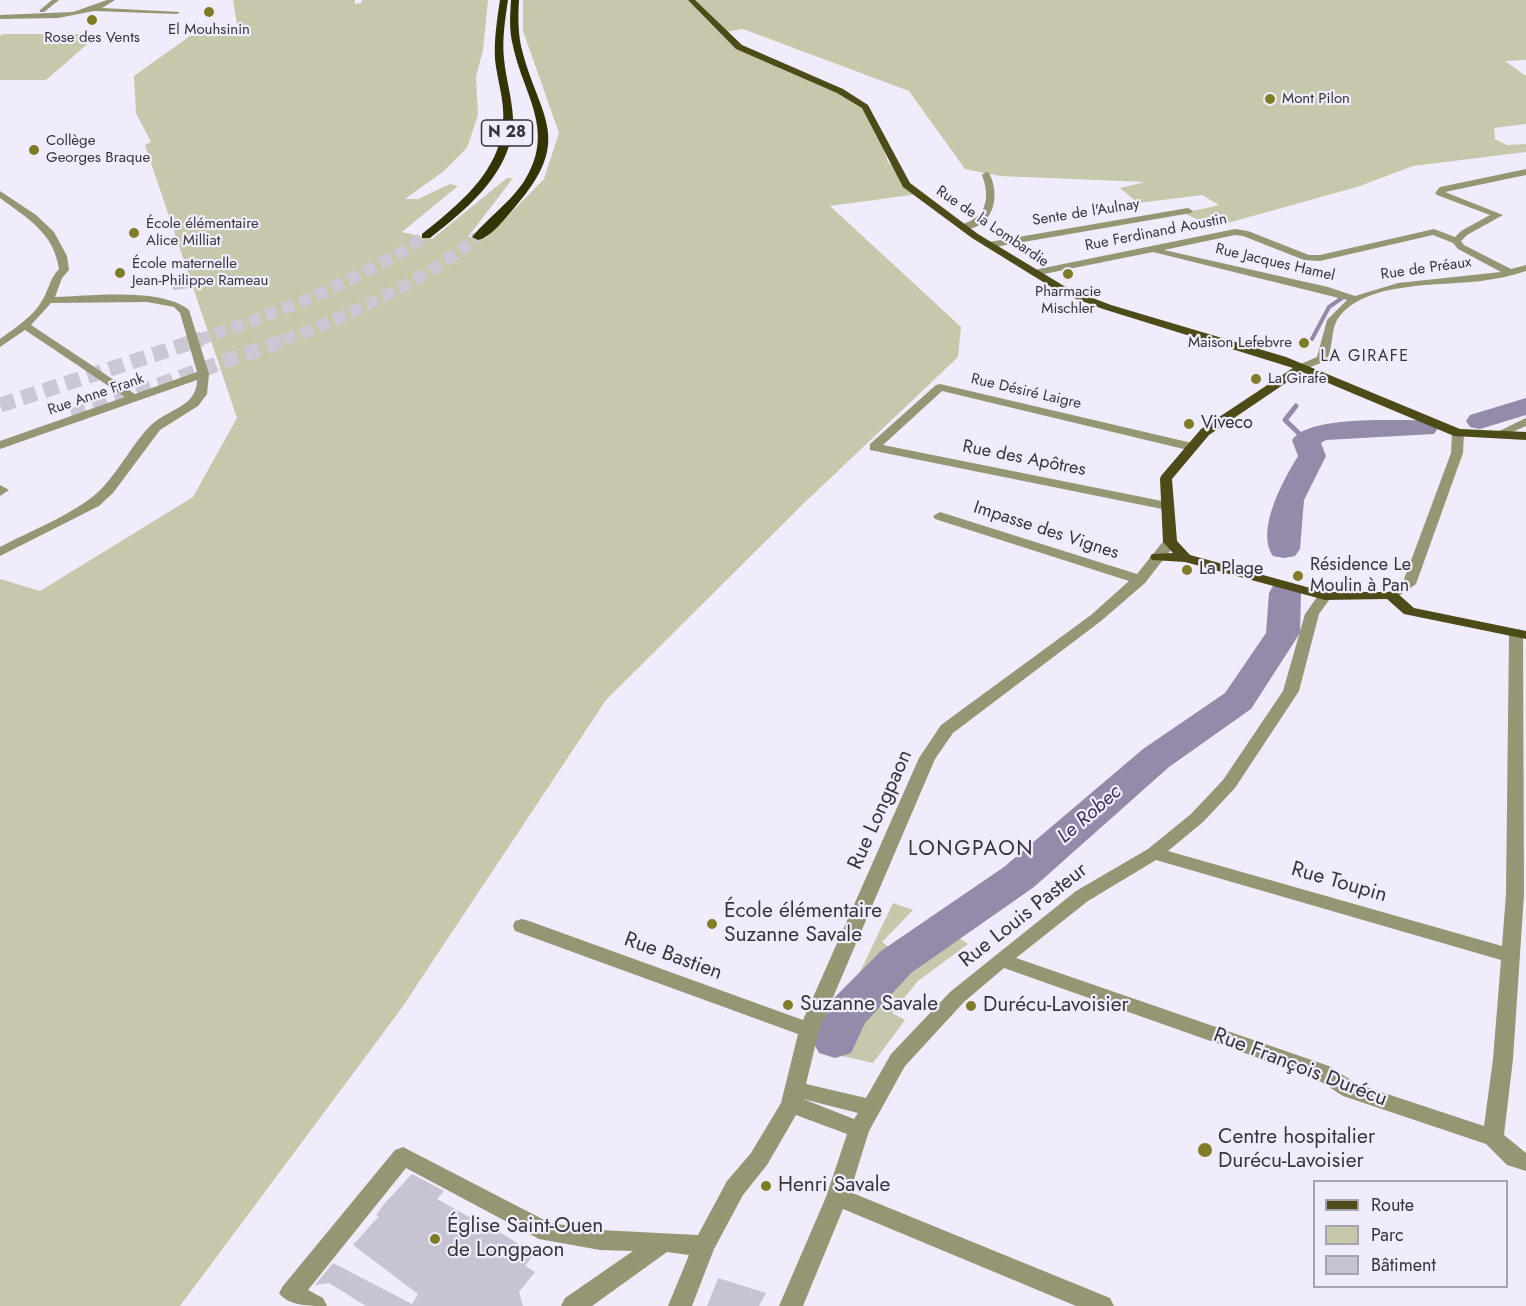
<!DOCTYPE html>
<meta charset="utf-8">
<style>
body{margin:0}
#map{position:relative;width:1526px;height:1306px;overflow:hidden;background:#f0ecfb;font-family:Jost,sans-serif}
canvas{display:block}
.legend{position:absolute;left:1313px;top:1180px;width:195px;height:108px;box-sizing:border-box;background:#f0ecfb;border:2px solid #a6a3ae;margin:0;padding:8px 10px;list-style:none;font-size:18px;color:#36353a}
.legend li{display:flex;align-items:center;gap:12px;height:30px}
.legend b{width:30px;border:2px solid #a6a3ae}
</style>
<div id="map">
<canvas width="1526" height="1306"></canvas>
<ul class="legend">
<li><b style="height:8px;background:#4d4c18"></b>Route</li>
<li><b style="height:16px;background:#c6c7ab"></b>Parc</li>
<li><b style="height:16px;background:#c7c3d2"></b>Bâtiment</li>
</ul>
</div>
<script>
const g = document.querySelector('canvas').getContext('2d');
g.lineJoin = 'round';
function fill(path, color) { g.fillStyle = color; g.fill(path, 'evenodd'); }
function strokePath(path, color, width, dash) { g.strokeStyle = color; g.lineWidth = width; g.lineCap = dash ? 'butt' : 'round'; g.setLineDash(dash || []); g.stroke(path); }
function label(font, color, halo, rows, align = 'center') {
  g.font = font + ' Jost,sans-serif'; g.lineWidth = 4.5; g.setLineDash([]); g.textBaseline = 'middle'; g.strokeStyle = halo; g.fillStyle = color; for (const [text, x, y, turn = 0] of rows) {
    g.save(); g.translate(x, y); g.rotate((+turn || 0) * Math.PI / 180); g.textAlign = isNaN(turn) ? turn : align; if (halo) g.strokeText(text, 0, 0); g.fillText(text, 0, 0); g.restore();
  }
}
fill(new Path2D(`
 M 233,0 L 355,0 L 355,4 L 361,3 L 362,0 L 488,0 L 483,50 L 476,77 L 478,115 L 467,148 L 444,171 L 405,199 L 418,199 L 450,184 L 458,186 L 402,232 L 432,239 L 507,178 L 513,178 L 468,237 L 486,238 L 544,179 L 559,133 L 523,31 L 523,0 L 1526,0 L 1526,60 L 1505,61 L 1526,76 L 1526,124 L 1494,128 L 1495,139 L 1507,145 L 1526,144 L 1526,152 L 1413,166 L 1357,187 L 1213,227 L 1184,213 L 1219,205 L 1202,195 L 1138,203 L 1120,188 L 1145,182 L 1000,176 L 965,169 L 909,91 L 743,29 L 725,32 L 745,49 L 854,96 L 876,128 L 888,162 L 918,194 L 830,206 L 961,327 L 958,357 L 801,506 L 606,700 L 401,1009 L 180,1306 L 0,1306 L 0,579 L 40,591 L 193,497 L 237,418 L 145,145 L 151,142 L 136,113 L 134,76 L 190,36 L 238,30 Z
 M 3,34 L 99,34 L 46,80 L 0,80 L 0,36 Z
 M 893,903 L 913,910 L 882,942 L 902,956 L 837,1020 Z
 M 946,929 L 968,944 L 918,981 L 892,1013 L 905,1020 L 873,1063 L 833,1054 L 850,1015 L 898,963 Z`), '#c6c7ab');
strokePath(new Path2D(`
 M 1312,339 L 1329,307 L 1342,298`), '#948baa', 4);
strokePath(new Path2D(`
 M 1296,406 L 1285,420 L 1306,440`), '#948baa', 5);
fill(new Path2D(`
 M 1526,398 L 1526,415 L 1480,429 L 1470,427 L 1466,421 L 1470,415 Z
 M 1424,420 L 1434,422 L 1438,428 L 1434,434 L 1326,440 L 1321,443 L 1326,456 L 1304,500 L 1300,549 L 1295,556 L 1284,558 L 1273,556 C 1255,530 1284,479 1298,456 L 1292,440 C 1309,415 1394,421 1424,420 Z
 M 1285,583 L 1297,586 L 1301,593 L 1300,633 L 1251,709 L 1169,767 L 1034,887 L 911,973 L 865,1023 L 851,1053 L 835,1058 L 819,1053 L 812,1040 L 830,1002 L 881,951 L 1004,867 L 1143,749 L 1225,693 L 1266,633 L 1269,593 L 1273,586 Z`), '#948baa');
fill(new Path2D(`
 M 189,274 L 191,288 L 173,290 L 172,276 Z
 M 412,1174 L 444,1191 L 437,1199 L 482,1224 L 484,1222 L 534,1254 L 525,1266 L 535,1272 L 519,1292 L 523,1306 L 366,1306 L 329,1283 L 315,1285 L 333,1263 L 412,1304 L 418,1294 L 353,1245 L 379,1216 L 376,1215 L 385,1203 Z
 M 718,1278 L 766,1293 L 759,1306 L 707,1306 Z`), '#c7c3d2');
strokePath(new Path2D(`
 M 198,340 C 278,313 355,283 426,236
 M 284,340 C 354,314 418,284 478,237`), '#cbc7d4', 12, [12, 6]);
strokePath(new Path2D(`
 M 0,405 L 202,339
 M 72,416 L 288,339`), '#cbc7d4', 15, [15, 8]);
fill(new Path2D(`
 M 52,0 L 59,0 L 44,12 L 40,12 L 40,10 Z
 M 107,0 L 115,0 L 102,8 L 180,12 L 177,14 L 94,11 L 58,18 L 0,19 L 0,15 L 73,12 Z
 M 1526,169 L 1526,175 L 1445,192 L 1503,215 L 1467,235 L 1461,241 L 1464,245 L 1511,269 L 1526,265 L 1526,271 C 1511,276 1496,279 1481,281 C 1440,286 1366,281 1339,317 C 1330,329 1334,348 1326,361 L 1300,371 L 1296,370 L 1296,366 L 1317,357 L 1327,320 L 1347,300 L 1153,252 L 1034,276 L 1029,273 L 1034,270 L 1235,229 L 1248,231 L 1309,255 L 1320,255 L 1434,229 L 1455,237 L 1461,231 L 1490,215 L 1437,195 L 1435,193 L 1440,187 ZM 1235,235 L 1243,236 L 1304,260 L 1320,261 L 1433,235 L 1453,243 L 1458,249 L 1501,272 L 1398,283 L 1355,296 L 1328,287 L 1164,250 Z
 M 986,172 L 989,173 C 1002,197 992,232 960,229 L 960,225 C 986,218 991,199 982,175 Z
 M 0,191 L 36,215 L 54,232 L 67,256 L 69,270 L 62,278 L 55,297 C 89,296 162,287 189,310 L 209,374 L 207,394 L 198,406 L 160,430 L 113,493 L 99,506 L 0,556 L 0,547 C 30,531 82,511 103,487 C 121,468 133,443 151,425 C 168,409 197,407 197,380 L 0,449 L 0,441 L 125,397 L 25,330 L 0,347 L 0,339 C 15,328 34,316 43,299 C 49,289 50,278 59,269 C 54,233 27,218 0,198 ZM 147,302 L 174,307 L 180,313 L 197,372 L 135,394 L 31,325 L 51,303 Z
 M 1188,208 L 1193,211 L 1191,213 L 989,248 L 984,245 L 989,242 Z
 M 940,384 L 1192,443 L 1198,447 L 1192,451 L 942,391 L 883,445 L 1172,503 L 1174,506 L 1167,510 L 870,450 L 870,444 L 936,385 Z
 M 1526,418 L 1526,426 L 1501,437 L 1495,433 Z
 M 1458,429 L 1464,433 L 1463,453 L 1416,584 L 1396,598 L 1386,598 L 1384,595 L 1403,582 L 1451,453 L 1452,433 Z
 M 0,485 L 9,490 L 0,496 Z
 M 940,512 L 1137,574 L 1165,539 L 1170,538 L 1177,542 L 1145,583 L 1101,621 L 953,733 L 935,759 L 819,1030 L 806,1084 L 866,1098 L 891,1054 L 950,992 L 1076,891 L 1148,849 L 1191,814 L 1223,780 L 1283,691 L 1305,614 L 1320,593 L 1325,592 L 1332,596 L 1319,614 L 1299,691 L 1235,788 L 1203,822 L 1168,851 L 1502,946 L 1506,894 L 1509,633 L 1516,629 L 1521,630 L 1523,633 L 1524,894 L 1513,1059 L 1504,1135 L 1526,1153 L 1526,1171 L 1507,1165 L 1486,1144 L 1343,1096 L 1315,1078 L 1004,968 L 964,1002 L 905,1066 L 869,1131 L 850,1192 L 1110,1298 L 1114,1306 L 1076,1306 L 843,1209 L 803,1306 L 779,1306 L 826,1197 L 847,1134 L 796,1115 L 767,1165 L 743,1195 L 714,1249 L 692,1306 L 668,1306 L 689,1255 L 667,1252 L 592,1306 L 561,1306 L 565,1298 L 633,1251 L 600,1250 L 539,1239 L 406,1168 L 308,1290 L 323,1298 L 327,1306 C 310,1306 288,1306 279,1293 L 283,1286 L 395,1150 L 403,1147 L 550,1223 L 600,1230 L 698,1235 L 727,1181 L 751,1153 L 781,1103 L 798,1034 L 515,931 L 513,926 L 515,921 L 522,919 L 529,921 L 803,1020 L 919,758 L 941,725 L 1091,615 L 1129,581 L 935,519 L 933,516 ZM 1156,860 L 1501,960 L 1493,1059 L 1484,1126 L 1357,1084 L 1329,1066 L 1016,958 L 1088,901 ZM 803,1099 L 858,1113 L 854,1119 Z`), '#959674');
fill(new Path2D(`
 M 688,0 L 695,0 L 742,45 L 843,89 L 868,105 L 910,183 L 978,234 L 1069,289 L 1111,305 L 1286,357 L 1460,429 L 1526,432 L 1526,440 L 1454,436 L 1302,372 L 1209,435 L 1172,479 L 1177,541 L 1190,555 L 1325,592 L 1396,592 L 1414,608 L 1526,631 L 1526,639 L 1404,614 L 1387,599 L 1325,600 L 1185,562 L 1152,560 L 1150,557 L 1152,554 L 1173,553 L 1163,542 L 1160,479 L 1161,476 L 1201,429 L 1293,368 L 1103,309 L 1061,293 L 972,238 L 903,187 L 862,108 L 837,93 L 736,49 Z`), '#4d4c18');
fill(new Path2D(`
 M 500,0 L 508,0 C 505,20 502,39 504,59 C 506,79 512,98 513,118 C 514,171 467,209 430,238 L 422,238 L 422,234 C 458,205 500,172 503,123 C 505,101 497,80 495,59 C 494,39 497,20 500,0 Z
 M 511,0 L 519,0 C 518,15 518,31 521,46 C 538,117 576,137 515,207 C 506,217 492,237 478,240 L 472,237 C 488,218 508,204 523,183 C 557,131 524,97 513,46 C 509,31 510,16 511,0 Z`), '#333304');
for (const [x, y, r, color] of [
 [209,12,6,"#7e7d25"],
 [92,20,6,"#7e7d25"],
 [1270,99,6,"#7e7d25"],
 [34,150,6,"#7e7d25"],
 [134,233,6,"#7e7d25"],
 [120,273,6,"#7e7d25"],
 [1068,274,6,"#7e7d25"],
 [1304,343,6,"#7e7d25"],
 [1256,379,6,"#7e7d25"],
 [1189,424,6,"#7e7d25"],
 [1187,570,6,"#7e7d25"],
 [1298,576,6,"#7e7d25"],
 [712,924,6,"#7e7d25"],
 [788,1005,6,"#7e7d25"],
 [971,1006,6,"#7e7d25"],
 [1205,1150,8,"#7e7d25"],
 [766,1186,6,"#7e7d25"],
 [435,1239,6,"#7e7d25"]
]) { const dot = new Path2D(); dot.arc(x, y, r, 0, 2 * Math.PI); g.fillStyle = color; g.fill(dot); strokePath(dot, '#f0ecfb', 2); }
label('15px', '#36353a', '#f0ecfb', [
 ["El Mouhsinin",209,30,"center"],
 ["Rose des Vents",92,38,"center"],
 ["Mont Pilon",1282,99],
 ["Collège",46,141],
 ["Georges Braque",46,158],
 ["École élémentaire",146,224],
 ["Alice Milliat",146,241],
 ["École maternelle",132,264],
 ["Jean-Philippe Rameau",132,281],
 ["Pharmacie",1068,292,"center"],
 ["Mischler",1068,309,"center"],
 ["Maison Lefebvre",1292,343,"right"],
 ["La Girafe",1268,379]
], 'left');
label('15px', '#36353a', '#f0ecfb', [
 ["Sente de l'Aulnay",1086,213,-9],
 ["Rue de la Lombardie",992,227,34],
 ["Rue Ferdinand Aoustin",1156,233,-11],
 ["Rue Jacques Hamel",1275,263,13],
 ["Rue de Préaux",1426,269,-8],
 ["Rue Désiré Laigre",1026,392,13],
 ["Rue Anne Frank",96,395,-19]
]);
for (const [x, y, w] of [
 [507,133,51]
]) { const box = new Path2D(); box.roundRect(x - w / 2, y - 13, w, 26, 4.5); g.fillStyle = '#f0ecfb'; g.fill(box); strokePath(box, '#36353a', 1.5); }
label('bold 16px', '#36353a', null, [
 ["N 28",507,133]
]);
g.letterSpacing = '1.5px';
label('16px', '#36353a', '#f0ecfb', [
 ["LA GIRAFE",1365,357]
]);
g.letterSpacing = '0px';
label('18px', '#36353a', '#f0ecfb', [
 ["Viveco",1201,424],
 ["Résidence Le",1310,566],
 ["Moulin à Pan",1310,587],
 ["La Plage",1199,570]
], 'left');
label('18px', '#36353a', '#f0ecfb', [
 ["Rue des Apôtres",1024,459,11],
 ["Impasse des Vignes",1046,531,18]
]);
label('italic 20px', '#3e2e5a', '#f0ecfb', [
 ["Le Robec",1090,815,-41]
]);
label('21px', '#36353a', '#f0ecfb', [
 ["Rue Longpaon",881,810,-66],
 ["Rue Toupin",1339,883,16],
 ["Rue Louis Pasteur",1024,916,-38],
 ["Rue Bastien",673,957,20],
 ["Rue François Durécu",1300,1068,21]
]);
g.letterSpacing = '1.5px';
label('21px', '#36353a', '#f0ecfb', [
 ["LONGPAON",971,850]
]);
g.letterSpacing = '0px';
label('21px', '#36353a', '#f0ecfb', [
 ["École élémentaire",724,912],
 ["Suzanne Savale",724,936],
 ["Suzanne Savale",800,1005],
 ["Durécu-Lavoisier",983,1006],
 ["Centre hospitalier",1218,1138],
 ["Durécu-Lavoisier",1218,1162],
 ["Henri Savale",778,1186],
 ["Église Saint-Ouen",447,1227],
 ["de Longpaon",447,1251]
], 'left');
</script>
